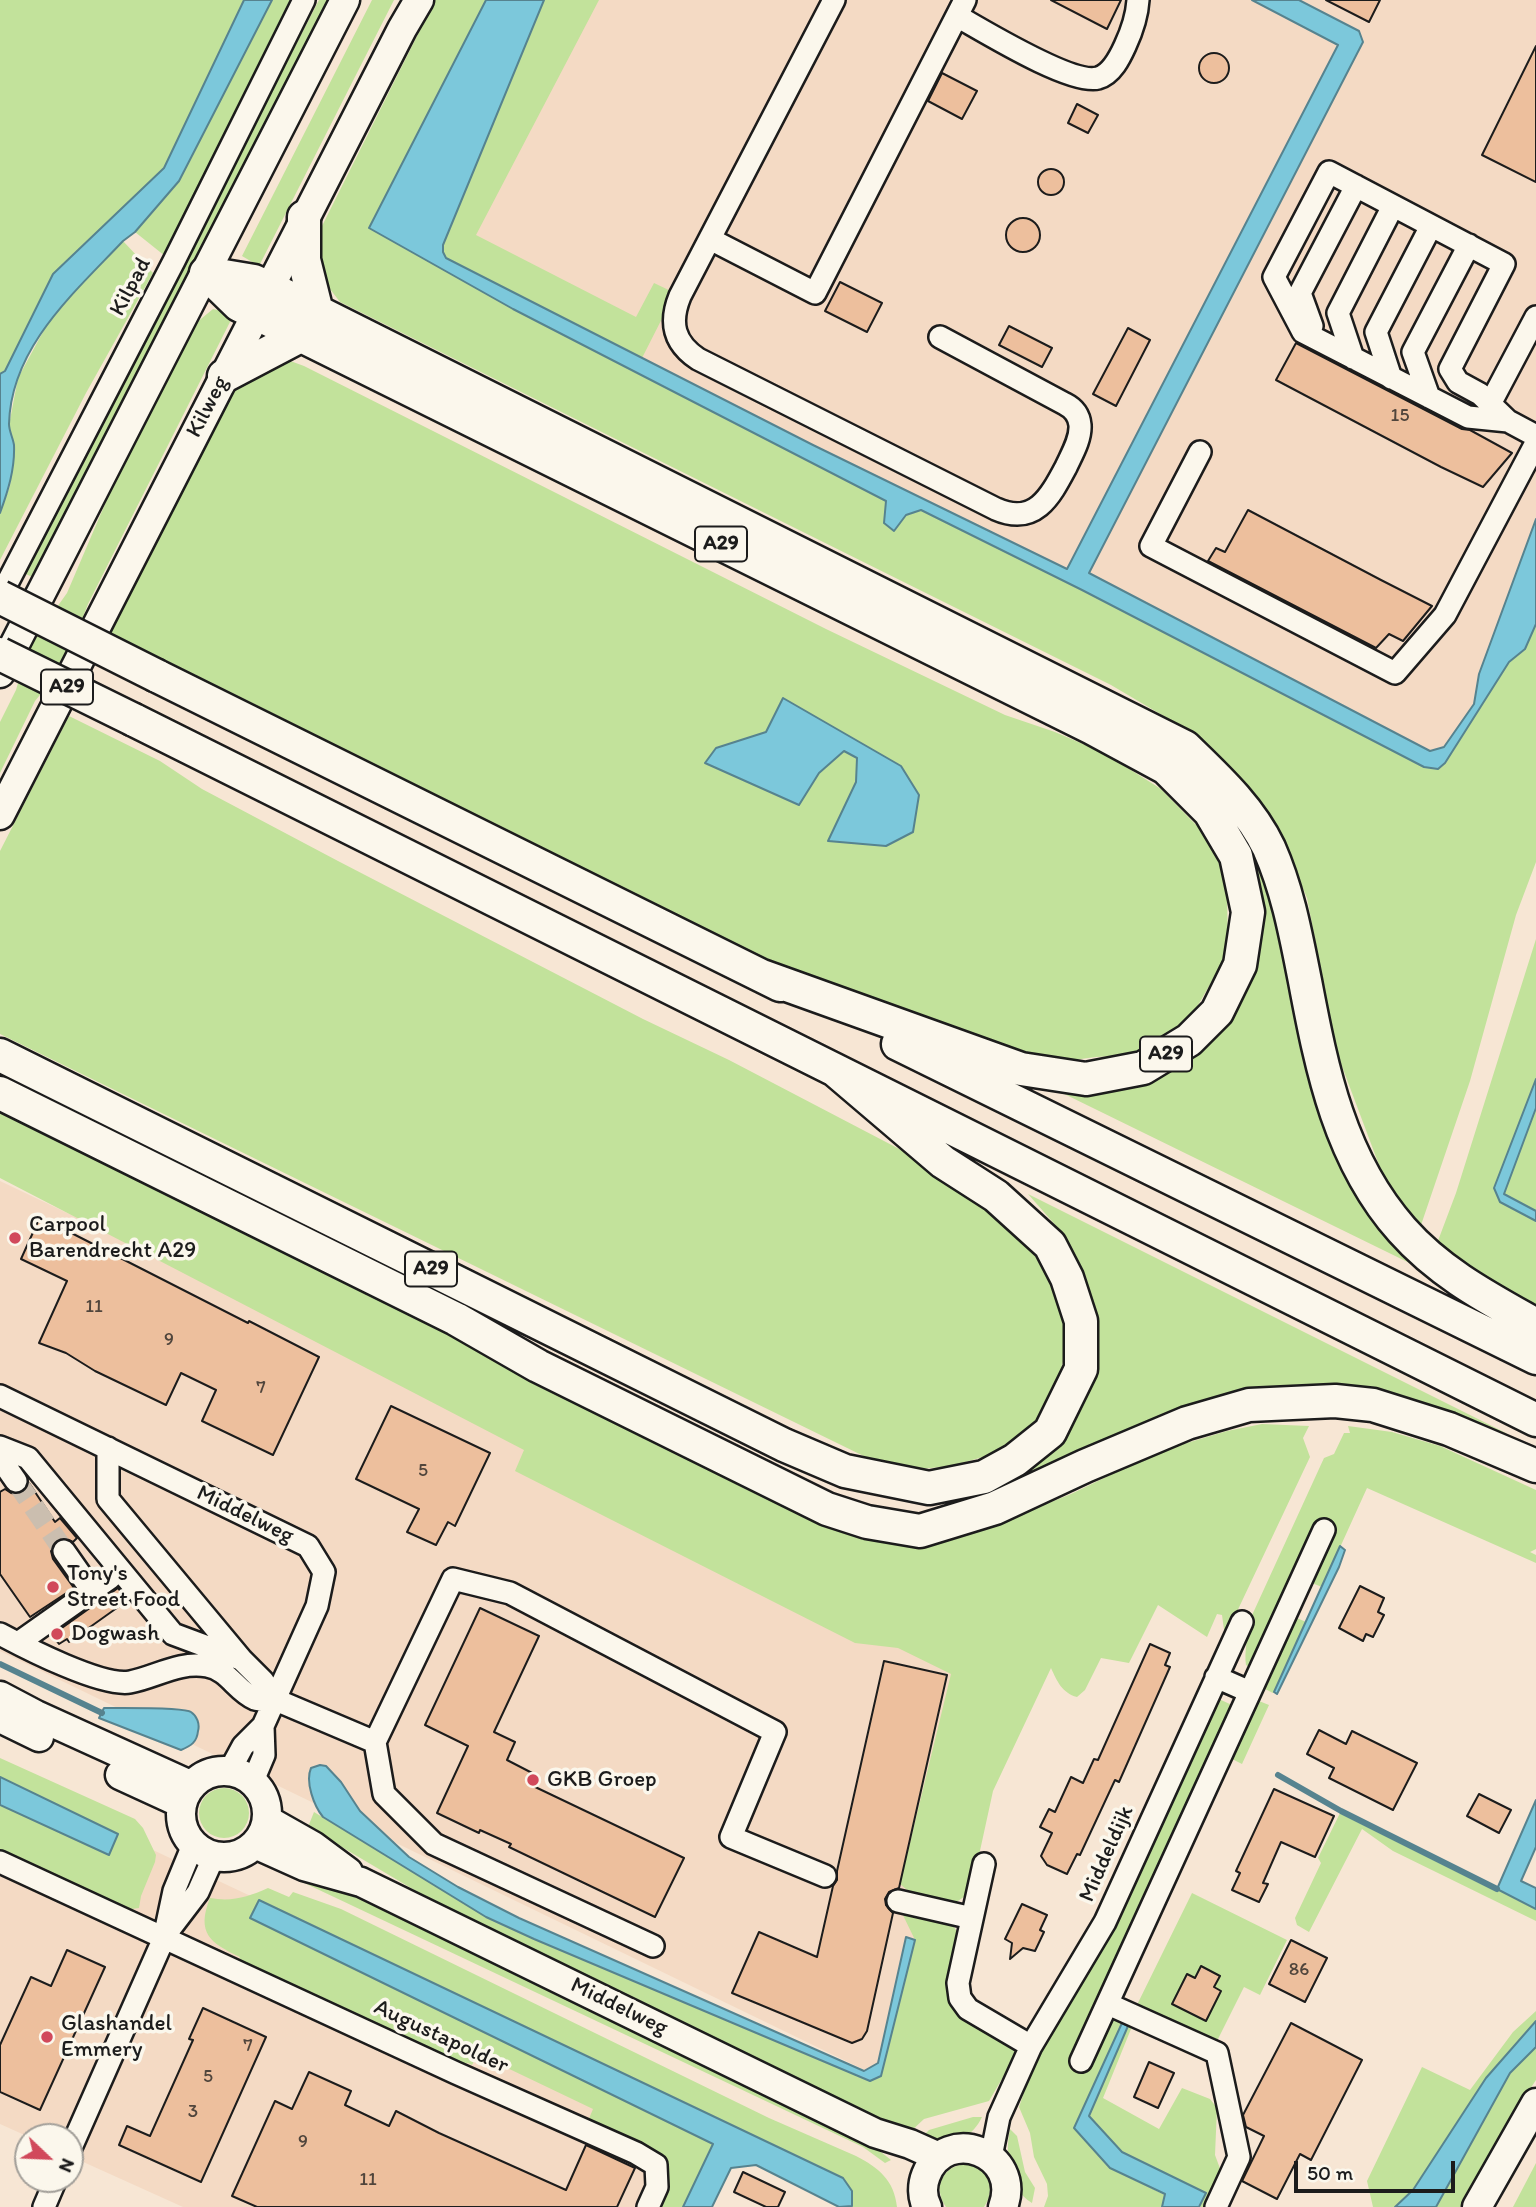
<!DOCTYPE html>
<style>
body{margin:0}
#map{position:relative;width:1536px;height:2207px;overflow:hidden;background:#f7e6d4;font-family:Itim,sans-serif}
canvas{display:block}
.north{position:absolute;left:14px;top:2123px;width:70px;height:70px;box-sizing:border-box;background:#fbf7ec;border:2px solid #a29f99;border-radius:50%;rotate:113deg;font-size:19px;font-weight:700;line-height:28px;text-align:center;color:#1c1c1c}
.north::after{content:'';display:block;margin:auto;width:24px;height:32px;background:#d1495b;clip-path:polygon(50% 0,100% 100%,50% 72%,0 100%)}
.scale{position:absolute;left:1294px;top:2161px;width:161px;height:32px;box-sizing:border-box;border:4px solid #1c1c1c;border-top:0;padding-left:9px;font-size:21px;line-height:24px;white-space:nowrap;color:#1c1c1c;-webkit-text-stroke:5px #fbf7ec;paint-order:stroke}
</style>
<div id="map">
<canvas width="1536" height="2207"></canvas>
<div class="north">N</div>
<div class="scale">50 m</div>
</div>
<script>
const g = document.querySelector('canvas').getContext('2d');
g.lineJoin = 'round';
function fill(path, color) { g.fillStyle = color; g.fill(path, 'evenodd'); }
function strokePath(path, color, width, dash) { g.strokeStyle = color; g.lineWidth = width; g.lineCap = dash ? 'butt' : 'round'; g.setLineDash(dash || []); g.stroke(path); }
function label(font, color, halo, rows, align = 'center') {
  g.font = font + ' Itim,sans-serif'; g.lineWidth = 7; g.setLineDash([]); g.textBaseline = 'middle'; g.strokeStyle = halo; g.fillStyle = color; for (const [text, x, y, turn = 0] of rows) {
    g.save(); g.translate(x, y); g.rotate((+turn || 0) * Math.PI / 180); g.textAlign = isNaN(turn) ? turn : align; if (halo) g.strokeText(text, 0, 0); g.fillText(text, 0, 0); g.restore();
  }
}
fill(new Path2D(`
 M 538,0 L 1536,0 L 1536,555 L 1454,775 L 431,255 Z
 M 0,1181 L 995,1654 L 879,2077 L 0,1651 Z
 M 0,1805 L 109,1854 L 118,1834 L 153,1850 L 259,1900 L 250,1918 L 713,2144 L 683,2207 L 183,2207 L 70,2156 L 70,2137 L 29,2137 L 0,2124 Z`), '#f4dac4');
fill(new Path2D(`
 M 0,0 L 244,0 L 164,168 L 53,274 L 5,371 L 0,374 Z
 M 272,0 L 294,0 L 165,256 L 135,232 L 179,181 Z
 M 319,0 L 332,0 L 36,579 L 24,573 Z
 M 372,0 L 394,0 L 259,266 L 242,256 Z
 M 435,0 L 487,0 L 369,228 L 513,309 L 886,501 L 884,523 L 895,530 L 906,515 L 921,510 L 1438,769 L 1509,662 L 1525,649 L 1536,624 L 1536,862 L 1516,915 L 1470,1081 L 1420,1228 L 1388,1189 L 1337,1053 L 1307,898 L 1280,834 L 1240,777 L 1184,728 L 1111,685 L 340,302 L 323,280 L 316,238 Z
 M 544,0 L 599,0 L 476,235 L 636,317 L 654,283 L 675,293 L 642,358 L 446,258 L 443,252 L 443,245 Z
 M 123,241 L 153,273 L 86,393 L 0,560 L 0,513 L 10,486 L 14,444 L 9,425 L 18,378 L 51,317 Z
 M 213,309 L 234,314 L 88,604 L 64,666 L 35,701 L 0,773 L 0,722 L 16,690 L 28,648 L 67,593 L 111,490 L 196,323 Z
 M 285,359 L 304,366 L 826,629 L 1005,715 L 1055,732 L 1104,753 L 1161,789 L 1201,830 L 1221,864 L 1227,893 L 1228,953 L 1189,1021 L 1133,1055 L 1096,1057 L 1036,1065 L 870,1010 L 111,633 L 239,381 ZM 783,698 L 901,766 L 828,841 L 856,782 L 857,758 L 844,751 L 819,773 L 798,805 L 705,763 L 746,739 L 766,732 Z
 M 69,716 L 160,761 L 202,789 L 338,861 L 643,1019 L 729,1060 L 972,1187 L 1048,1261 L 1067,1306 L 1067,1346 L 1054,1397 L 1026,1433 L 990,1455 L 951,1466 L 920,1469 L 882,1465 L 0,1034 L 0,851 Z
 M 1242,829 L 1269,880 L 1315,1075 L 1432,1274 L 1048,1086 L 1105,1088 L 1230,1011 L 1236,831 Z
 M 1536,939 L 1536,1311 L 1436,1246 L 1456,1193 Z
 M 0,1109 L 917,1540 L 963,1537 L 1071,1494 L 1160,1451 L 1227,1431 L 1262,1424 L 1309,1426 L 1303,1438 L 1310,1457 L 1225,1637 L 1222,1615 L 1217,1614 L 1207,1637 L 1158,1605 L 1129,1663 L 1101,1658 L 1085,1690 L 1077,1697 C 1062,1693 1057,1681 1051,1668 L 993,1791 L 971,1892 L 955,1903 L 913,1895 L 900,1884 L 951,1674 L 898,1648 L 855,1643 L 515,1471 L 524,1450 L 0,1178 Z
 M 1028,1194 L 1508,1434 L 1423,1407 L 1332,1391 L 993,1493 L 1038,1464 L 1061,1434 L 1095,1358 L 1095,1312 L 1086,1277 L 1065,1236 Z
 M 1348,1426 L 1392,1432 L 1440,1446 L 1536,1490 L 1536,1549 L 1530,1552 L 1536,1555 L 1536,1563 L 1367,1488 L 1322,1587 L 1307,1581 L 1251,1668 L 1246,1665 C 1244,1652 1248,1638 1248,1624 L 1324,1458 L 1334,1454 L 1344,1433 L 1350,1433 Z
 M 1290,1615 L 1306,1622 L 1273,1693 L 1261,1687 Z
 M 1254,1699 L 1269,1705 L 1242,1764 L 1228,1757 Z
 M 1221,1700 L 1232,1705 L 1233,1712 L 1107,2020 L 1113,2019 L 1133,2024 L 1103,2098 L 1159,2129 L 1182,2088 L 1210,2099 L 1217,2108 L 1215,2155 L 1225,2182 L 1213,2207 L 1199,2207 L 1205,2193 L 1122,2152 L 1089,2116 L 1128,2026 L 1122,2023 L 1074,2128 L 1110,2168 L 1165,2195 L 1162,2207 L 1044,2207 L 1048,2196 L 1047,2184 L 1034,2157 L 1030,2133 L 1019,2107 L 1032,2069 L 1081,1980 L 1108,1939 L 1217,1701 Z
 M 0,1758 L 135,1819 L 143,1828 L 156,1855 L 155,1862 L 141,1896 L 139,1908 L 124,1910 L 0,1850 L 0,1805 L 109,1854 L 118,1834 L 0,1777 Z
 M199 1813a25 25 0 1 1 50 0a25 25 0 1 1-50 0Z
 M 1341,1811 L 1536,1909 L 1536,1921 L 1393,1851 L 1362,1829 L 1309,1932 L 1297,1925 L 1295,1918 L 1321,1863 L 1318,1858 Z
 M 314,1812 L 486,1917 L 534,1939 L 870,2081 L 881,2076 L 915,1940 L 901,1911 L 950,1921 L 962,1939 L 951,1978 L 1014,2044 L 1017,2053 L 989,2101 L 924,2119 L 908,2134 L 470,1923 L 308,1827 Z
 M 300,1873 L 376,1903 L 867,2141 L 891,2160 L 885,2163 L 863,2147 L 298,1880 Z
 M 268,1888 L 289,1897 L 293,1892 L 341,1909 L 769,2118 L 856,2156 C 879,2168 894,2180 897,2207 L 851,2207 L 852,2191 L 843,2178 L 258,1901 L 250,1918 L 713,2144 L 683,2207 L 655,2207 L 658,2155 L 649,2147 L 588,2121 L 593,2109 L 478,2054 L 472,2065 L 468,2063 L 455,2067 L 238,1963 L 240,1957 C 210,1943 196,1933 210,1898 C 232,1902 248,1897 268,1888 Z
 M 1192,1893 L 1287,1940 L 1260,1995 L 1244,1987 L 1216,2043 L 1134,2011 Z
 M 1536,2011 L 1536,2021 L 1486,2078 L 1413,2190 L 1395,2207 L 1373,2207 L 1367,2181 L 1422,2067 L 1470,2090 L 1513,2032 Z
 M 1536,2047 L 1536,2080 L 1505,2127 L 1475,2186 L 1460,2207 L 1436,2207 L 1510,2073 Z
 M 973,2117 L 982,2117 C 969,2144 945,2145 919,2140 L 929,2130 Z
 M 1010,2129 L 1017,2136 L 1025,2172 L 1035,2188 L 1032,2203 C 1007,2188 1005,2154 1010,2129 Z
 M 1536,2163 L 1536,2207 L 1513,2207 Z
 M 967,2164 C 988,2168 997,2189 984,2207 L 946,2207 C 932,2187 943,2165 967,2164 Z`), '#c2e29b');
const water = new Path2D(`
 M 244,0 L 272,0 L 179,181 L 135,232 L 123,241 C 74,293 11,347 9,424 C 9,431 13,438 14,445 C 15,469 8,491 0,513 L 0,374 L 5,371 L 53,274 L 164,168 Z
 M 486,0 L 544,0 L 443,245 L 443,252 L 446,258 L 813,445 L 1067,569 L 1338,45 L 1252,0 L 1299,0 L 1359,31 L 1363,42 L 1089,573 L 1430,751 L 1444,747 L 1474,704 L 1479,674 L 1536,519 L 1536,624 L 1525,649 L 1509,662 L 1445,763 L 1438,769 L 1424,767 L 1082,590 L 921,510 L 906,515 L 894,531 L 884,523 L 886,501 L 513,309 L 369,228 Z
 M 783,698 L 901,766 L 919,795 L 913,832 L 886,846 L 828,841 L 856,782 L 857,758 L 844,751 L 819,773 L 799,805 L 705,763 L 716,748 L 766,732 Z
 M 1536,1079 L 1536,1108 L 1504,1194 L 1536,1211 L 1536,1221 L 1500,1202 L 1494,1188 Z
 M 1340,1546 L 1345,1550 L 1339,1567 L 1277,1694 L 1274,1692 Z
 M 104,1708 C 118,1708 185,1707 191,1712 C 197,1716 200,1724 198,1731 C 197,1742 191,1746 181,1750 L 99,1718 Z
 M 320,1765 L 326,1766 L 341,1782 L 360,1811 L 409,1857 L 458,1887 L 519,1918 L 864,2071 L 878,2063 L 906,1937 L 915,1940 L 881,2076 L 870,2081 L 534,1939 L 486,1917 L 323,1817 C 314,1806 305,1782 311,1768 Z
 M 0,1777 L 118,1834 L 109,1855 L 0,1805 Z
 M 1536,1800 L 1536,1847 L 1521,1881 L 1536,1888 L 1536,1909 L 1497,1889 Z
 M 259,1900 L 843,2178 L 852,2191 L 852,2206 L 839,2207 L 756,2165 L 731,2168 L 712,2207 L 683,2207 L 713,2144 L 250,1918 Z
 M 1536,2021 L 1536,2047 L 1510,2073 L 1436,2207 L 1395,2207 L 1413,2190 L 1486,2078 Z
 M 1122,2023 L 1128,2026 L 1089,2116 L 1122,2152 L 1206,2193 L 1199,2207 L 1162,2207 L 1165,2194 L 1110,2168 L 1074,2128 Z`);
fill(water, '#7cc8db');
strokePath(water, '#56838f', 2);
strokePath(new Path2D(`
 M 0,1664 L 102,1713
 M 1278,1775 L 1341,1811 L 1497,1889`), '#56838f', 6);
const building = new Path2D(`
 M 1051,0 L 1121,0 L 1107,29 Z
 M 1326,0 L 1380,0 L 1369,22 Z
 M 1536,46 L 1536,182 L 1482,155 Z
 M1199 68a15 15 0 1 1 30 0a15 15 0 1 1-30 0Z
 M 942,73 L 977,91 L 962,119 L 928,101 Z
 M 1077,104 L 1098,115 L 1088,133 L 1068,123 Z
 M1038 182a13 13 0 1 1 26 0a13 13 0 1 1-26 0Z
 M1006 235a17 17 0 1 1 34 0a17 17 0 1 1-34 0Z
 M 840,282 L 882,303 L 867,332 L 825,311 Z
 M 1009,326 L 1052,348 L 1042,367 L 999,345 Z
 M 1128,328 L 1150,340 L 1116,406 L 1093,394 Z
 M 1296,343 L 1462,429 L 1470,430 L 1512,453 L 1483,487 L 1441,467 L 1276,380 Z
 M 1248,510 L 1381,580 L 1432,606 L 1403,641 L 1389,634 L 1376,648 L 1208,561 L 1216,548 L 1225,552 Z
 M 40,1217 L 248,1323 L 249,1321 L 319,1357 L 273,1455 L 202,1421 L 216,1390 L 181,1373 L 166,1405 L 95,1371 L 66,1353 L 39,1343 L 67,1281 L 21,1259 Z
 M 391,1406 L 490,1453 L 455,1526 L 448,1522 L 436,1545 L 407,1532 L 419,1509 L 356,1479 Z
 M 29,1483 L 55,1522 L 60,1518 L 77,1538 L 73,1542 L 64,1538 L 57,1540 L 51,1551 L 53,1559 L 74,1588 L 30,1617 L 0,1574 L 0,1492 L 5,1489 L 11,1493 L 18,1494 L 24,1491 Z
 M 1360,1586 L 1384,1598 L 1378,1612 L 1384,1615 L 1373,1637 L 1366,1634 L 1363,1641 L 1339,1628 Z
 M 118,1588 L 128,1600 L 69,1642 L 67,1639 L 59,1644 L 52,1635 Z
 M 480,1608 L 539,1636 L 494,1732 L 515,1742 L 507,1760 L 536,1775 L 531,1785 L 684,1858 L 655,1917 L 509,1847 L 511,1844 L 480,1830 L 479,1833 L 437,1813 L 468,1746 L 425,1725 Z
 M 1150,1644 L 1170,1653 L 1165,1665 L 1170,1667 L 1119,1782 L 1115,1780 L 1080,1855 L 1077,1854 L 1067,1874 L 1047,1865 L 1041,1856 L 1052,1833 L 1040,1827 L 1049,1809 L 1055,1812 L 1071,1777 L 1083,1783 L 1094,1759 L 1098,1760 Z
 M 884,1661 L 947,1675 L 899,1888 L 889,1892 L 885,1899 L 886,1905 L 893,1913 L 867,2031 L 862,2039 L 852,2043 L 732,1993 L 759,1932 L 817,1957 L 833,1886 L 837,1880 L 837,1871 Z
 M 1319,1730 L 1346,1744 L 1352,1731 L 1417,1763 L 1393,1810 L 1329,1778 L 1334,1768 L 1307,1754 Z
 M 1274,1789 L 1334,1816 L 1315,1857 L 1281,1842 L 1263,1883 L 1268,1884 L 1259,1902 L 1232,1890 L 1240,1873 L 1236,1871 Z
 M 1479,1794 L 1511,1810 L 1499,1833 L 1467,1816 Z
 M 1022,1904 L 1047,1915 L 1040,1930 L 1044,1932 L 1035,1951 L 1023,1948 L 1010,1959 L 1012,1943 L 1005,1939 Z
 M 1291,1940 L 1327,1958 L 1305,2002 L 1269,1984 Z
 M 67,1950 L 105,1967 L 40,2110 L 0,2092 L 0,2045 L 31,1977 L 51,1986 Z
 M 1201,1966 L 1220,1976 L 1214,1987 L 1221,1991 L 1206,2021 L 1172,2004 L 1187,1974 L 1195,1978 Z
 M 203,2008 L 266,2037 L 201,2182 L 119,2145 L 127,2126 L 150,2136 L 193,2040 L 189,2039 Z
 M 1291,2023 L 1362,2060 L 1311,2160 L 1300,2154 L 1277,2199 L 1242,2181 L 1264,2136 L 1246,2127 L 1243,2115 Z
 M 1149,2062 L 1174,2073 L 1158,2108 L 1134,2097 Z
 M 309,2072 L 351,2091 L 345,2105 L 389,2126 L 396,2111 L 439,2133 L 566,2190 L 586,2145 L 635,2168 L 617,2207 L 257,2207 L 232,2196 L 275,2101 L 292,2109 Z
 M 743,2172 L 785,2192 L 778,2207 L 766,2207 L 734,2192 Z`);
fill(building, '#edbf9d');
strokePath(building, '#1c1c1c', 2);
strokePath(new Path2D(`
 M 16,1481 L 64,1551`), '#cbbeaf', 21, [21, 10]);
const minor = new Path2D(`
 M 834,0 L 680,296 C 669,323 674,343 698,359 L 996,509 C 1035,526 1050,497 1066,467 C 1072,454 1081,439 1080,425 C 1079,415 1073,408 1065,404 L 940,337
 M 957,16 C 984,31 1071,85 1098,78 C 1112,74 1120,57 1125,46 C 1132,31 1137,17 1138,0
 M 710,239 L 815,293 L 965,0
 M 1312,326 L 1300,293 L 1356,186
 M 1353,358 L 1338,313 L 1393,206
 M 1391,378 L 1376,332 L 1431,226
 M 1429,397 L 1413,352 L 1469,245
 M 1490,404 L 1536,317
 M 1508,421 L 1468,417 L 1303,332 L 1274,277 L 1329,172 L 1504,264 L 1450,369 L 1458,382 L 1480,394 L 1508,421 L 1536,436
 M 1200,452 L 1151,546 L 1395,673 L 1445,615 L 1536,443
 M 0,597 L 174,261 L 304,0
 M 0,1396 L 308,1546 L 324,1572 L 317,1606 L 263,1726 L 243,1746 L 230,1770
 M 0,1447 L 28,1458 L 173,1634 L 240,1659
 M 108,1448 L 108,1499 L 242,1660 L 263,1681 L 276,1700 L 375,1742 L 384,1794 L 434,1844 L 653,1946
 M 0,1458 L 16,1481
 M 64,1551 L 92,1591
 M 0,1634 C 26,1648 102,1687 130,1682 C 156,1677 179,1661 207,1666 C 229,1670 236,1691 255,1699 C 261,1701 269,1700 276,1700
 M 18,1643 L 110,1578
 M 1250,1692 L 1324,1530
 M 375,1742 L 453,1579 L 510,1593 L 775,1732 L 731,1837 L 825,1876
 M 253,1781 L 264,1755 L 263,1726
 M 0,1862 L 456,2073 L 636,2153 L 656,2165 L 657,2187 L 648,2207
 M 984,1864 L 958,1983 L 960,1998 L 968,2009 L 1031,2046
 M 898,1901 L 972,1918
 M 169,1930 L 198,1892 L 214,1856
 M 1108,2004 L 1217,2053 L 1239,2157 L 1216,2207
 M 1081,2061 L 1250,1692 L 1216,1677
 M 70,2150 L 164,1938 L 174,1891 L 193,1845
 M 991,2157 L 999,2117 L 1031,2046 L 1105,1922 L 1242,1622
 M 44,2207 L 56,2179`);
const major = new Path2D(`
 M 0,673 L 345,0
 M 0,815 L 402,29 L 419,0
 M 0,1696 L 36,1715 L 190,1785
 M 0,1718 L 39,1737
 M181 1814a43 43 0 1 1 86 0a43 43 0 1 1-86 0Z
 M 120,1775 L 181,1803
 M 267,1820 L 313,1846 L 348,1872
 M 255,1844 L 304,1866 L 361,1882 L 875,2133 L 910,2144 L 939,2157
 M 927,2207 C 922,2197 922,2185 926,2175 C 946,2124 1023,2153 1003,2207
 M 1477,2207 L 1536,2103`);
const highway = new Path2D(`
 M 304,217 L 304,260 L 317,312
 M 206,273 L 239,305 L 1092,728 L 1166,768 L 1210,812 L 1236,856 L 1248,912 L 1240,965 L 1217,1012 L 1189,1040 L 1143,1068 L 1086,1079 L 1021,1069 L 762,976
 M 206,273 L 254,281 L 274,290 L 1185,747 C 1216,777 1250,808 1269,848 C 1288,891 1296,936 1305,981 C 1322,1071 1340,1160 1402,1230 C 1440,1273 1488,1298 1536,1325
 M 224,376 L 302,335
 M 157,676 L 780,985
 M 134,720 L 1536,1420
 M 898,1044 L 1536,1358
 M 0,1055 L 784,1445 L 845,1471 L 929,1488 L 984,1477 L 1015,1460 L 1050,1432 L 1081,1369 L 1081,1321 L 1067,1278 L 1050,1245 L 996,1196 L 943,1162 L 835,1070
 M 0,1093 L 456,1319 L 538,1366 L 827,1509 L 867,1522 L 920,1531 L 995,1508 L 1085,1466 L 1187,1423 L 1249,1405 L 1335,1401 L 1373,1405 L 1449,1429 L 1536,1466`);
strokePath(minor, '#1c1c1c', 26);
strokePath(major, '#1c1c1c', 33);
strokePath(highway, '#1c1c1c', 37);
strokePath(minor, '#fbf7ec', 21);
strokePath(major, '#fbf7ec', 28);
strokePath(highway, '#fbf7ec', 32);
const highwayBridge = new Path2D(`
 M 0,597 L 157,676
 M 0,654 L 134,720`);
strokePath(highwayBridge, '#1c1c1c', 37, []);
strokePath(highwayBridge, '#fbf7ec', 32);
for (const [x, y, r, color] of [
 [15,1238,7,"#d1495b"],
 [53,1587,7,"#d1495b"],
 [57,1634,7,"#d1495b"],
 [533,1780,7,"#d1495b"],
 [47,2037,7,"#d1495b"]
]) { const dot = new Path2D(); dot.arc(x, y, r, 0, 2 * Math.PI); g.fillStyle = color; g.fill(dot); strokePath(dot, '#fbf7ec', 2.5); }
label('19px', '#50453c', null, [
 ["15",1400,416],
 ["11",94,1307],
 ["9",169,1340],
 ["7",261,1388],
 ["5",423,1471],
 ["86",1299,1970],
 ["7",248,2046],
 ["5",208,2077],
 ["3",193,2112],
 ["9",303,2142],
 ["11",368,2180]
]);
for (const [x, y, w] of [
 [721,544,52],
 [67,687,52],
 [1166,1054,52],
 [431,1269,52]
]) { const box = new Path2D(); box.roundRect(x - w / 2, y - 17.5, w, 35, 5); g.fillStyle = '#fbf7ec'; g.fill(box); strokePath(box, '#1c1c1c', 2); }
label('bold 21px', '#1c1c1c', null, [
 ["A29",721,544],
 ["A29",67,687],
 ["A29",1166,1054],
 ["A29",431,1269]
]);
label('23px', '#1c1c1c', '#fbf7ec', [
 ["Kilpad",131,287,-62],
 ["Kilweg",208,407,-63],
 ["Middelweg",245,1515,26],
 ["Middeldijk",1107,1854,-66],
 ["Middelweg",619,2007,26],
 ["Augustapolder",441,2037,25]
]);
label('23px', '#1c1c1c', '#fbf7ec', [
 ["Carpool",29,1225],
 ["Barendrecht A29",29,1251],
 ["Tony's",67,1574],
 ["Street Food",67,1600],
 ["Dogwash",71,1634],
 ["GKB Groep",547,1780],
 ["Glashandel",61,2024],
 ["Emmery",61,2050]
], 'left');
</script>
